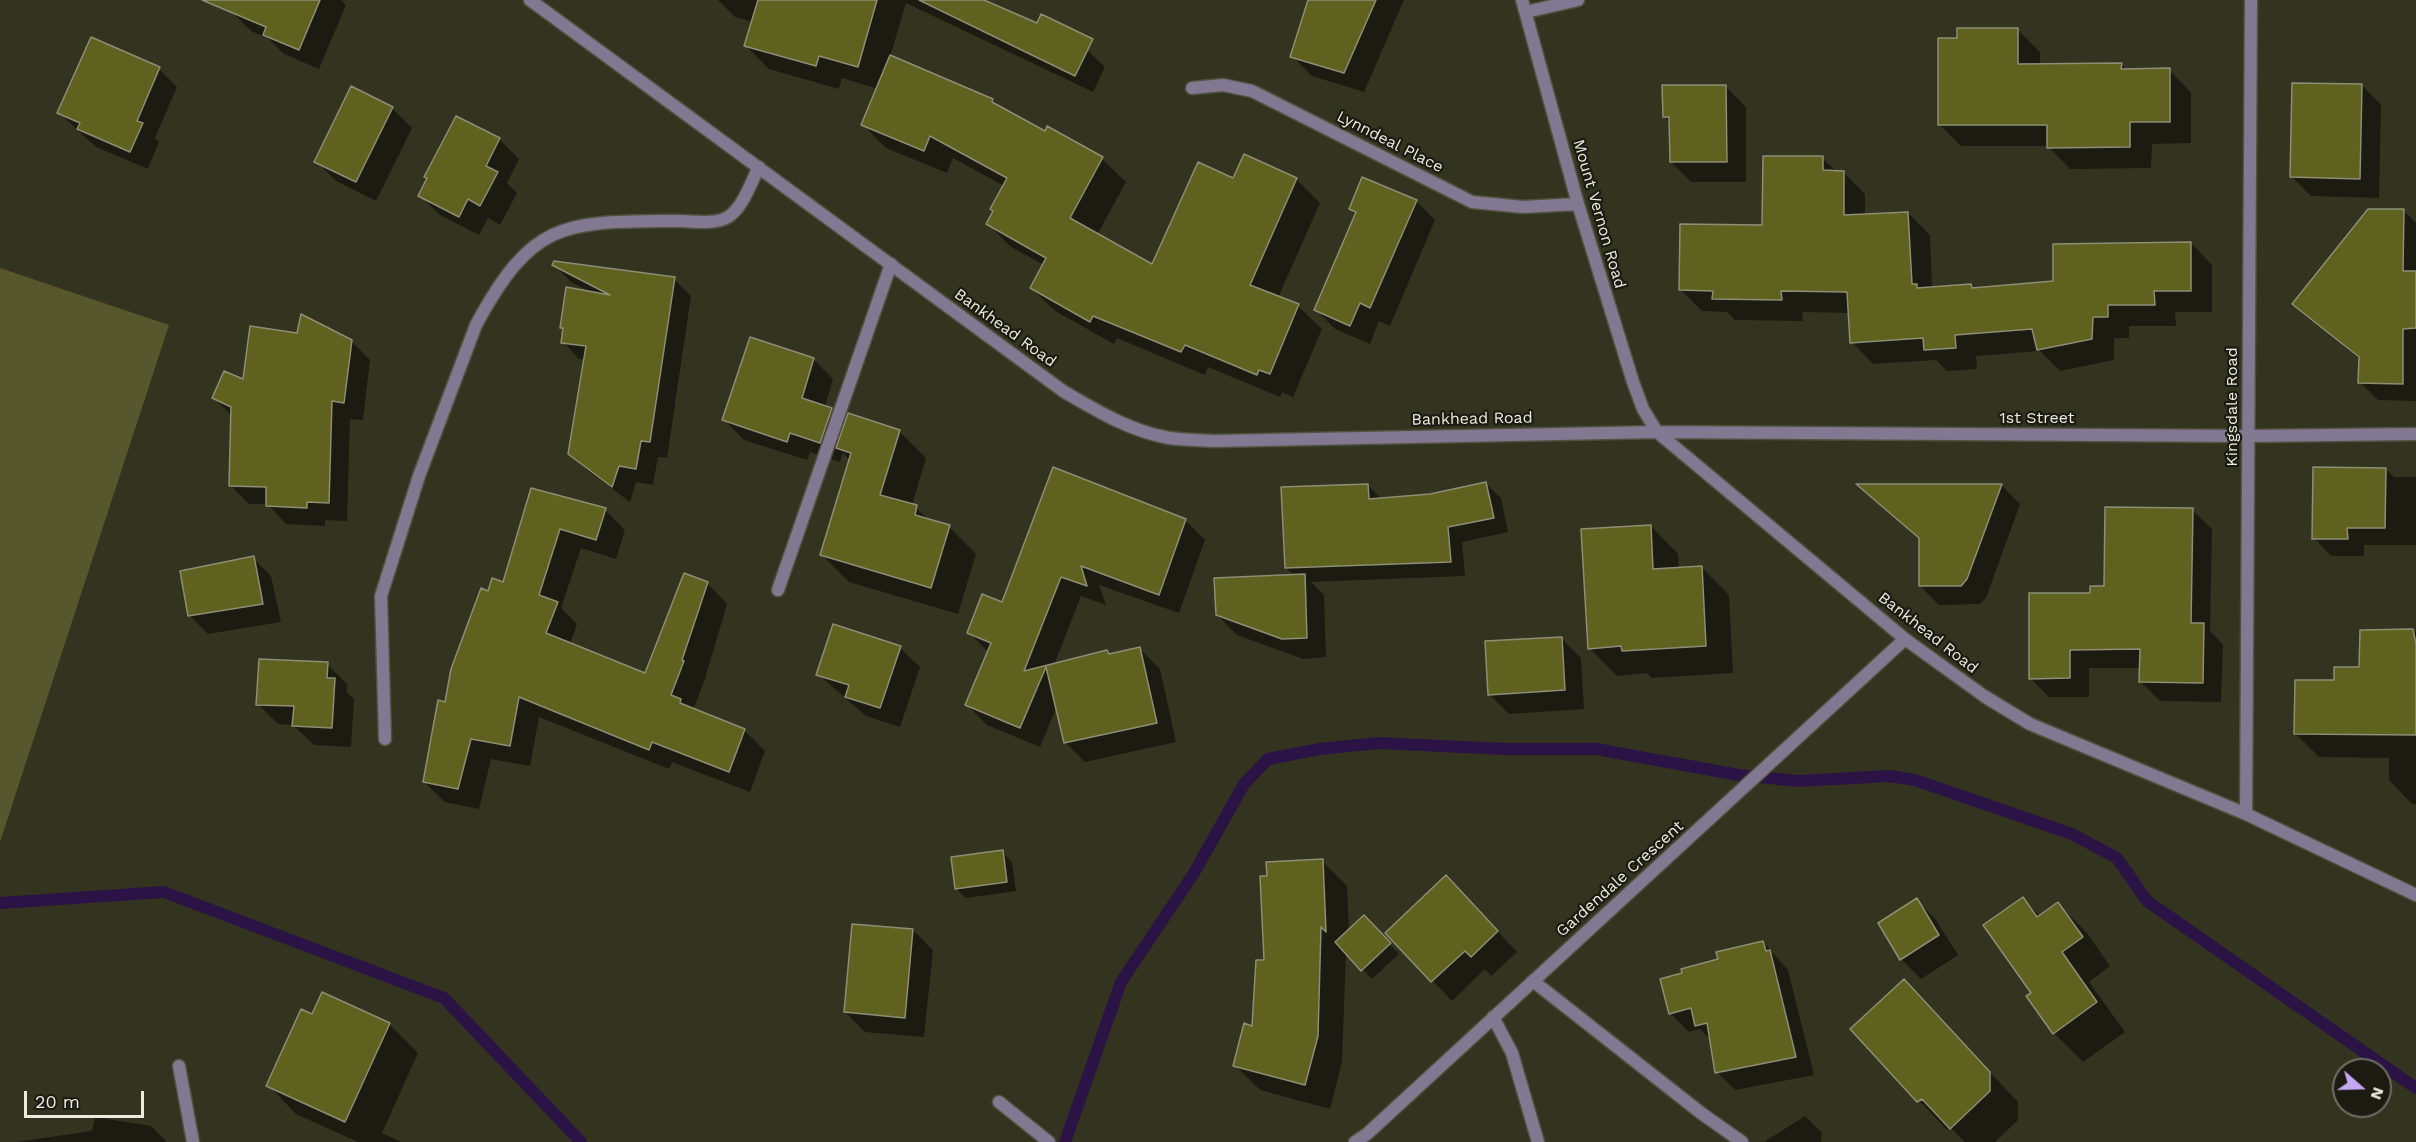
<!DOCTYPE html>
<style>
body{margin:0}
#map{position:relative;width:2416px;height:1142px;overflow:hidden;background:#333420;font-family:"Work Sans",sans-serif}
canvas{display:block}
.north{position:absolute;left:2332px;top:1058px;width:60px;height:60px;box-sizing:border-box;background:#1b1b12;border:2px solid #6e6e64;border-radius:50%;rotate:110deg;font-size:16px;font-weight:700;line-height:24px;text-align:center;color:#eaebde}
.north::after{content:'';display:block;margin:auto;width:21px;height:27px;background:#c4a7f1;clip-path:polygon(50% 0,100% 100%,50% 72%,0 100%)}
.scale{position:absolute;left:24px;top:1091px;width:120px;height:27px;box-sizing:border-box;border:3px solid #eaebde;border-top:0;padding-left:8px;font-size:18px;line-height:21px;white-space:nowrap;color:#eaebde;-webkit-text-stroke:4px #1b1b12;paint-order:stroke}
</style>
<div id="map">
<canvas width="2416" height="1142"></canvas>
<div class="north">N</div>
<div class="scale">20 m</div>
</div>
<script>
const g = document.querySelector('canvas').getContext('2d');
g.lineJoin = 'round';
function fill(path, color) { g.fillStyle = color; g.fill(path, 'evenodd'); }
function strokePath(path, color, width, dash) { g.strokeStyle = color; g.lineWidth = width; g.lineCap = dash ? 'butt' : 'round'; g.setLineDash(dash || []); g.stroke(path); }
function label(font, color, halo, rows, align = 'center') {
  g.font = font + ' "Work Sans",sans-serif'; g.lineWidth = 4.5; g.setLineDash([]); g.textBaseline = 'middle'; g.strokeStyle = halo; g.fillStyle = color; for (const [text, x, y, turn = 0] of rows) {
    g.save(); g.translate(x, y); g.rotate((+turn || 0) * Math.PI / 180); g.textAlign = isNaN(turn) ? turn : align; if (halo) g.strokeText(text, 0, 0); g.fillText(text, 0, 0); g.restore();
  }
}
fill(new Path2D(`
 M 0,268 L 169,325 L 0,842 Z`), '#56572c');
fill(new Path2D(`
 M 236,0 L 341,0 L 346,5 L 319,69 L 284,54 L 269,39 L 251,31 L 231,11 Z
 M 718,0 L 984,0 L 1087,50 L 1105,67 L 1093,92 L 906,3 L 890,57 L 993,100 L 1001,109 L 1045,133 L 1047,128 L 1102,159 L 1126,182 L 1097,235 L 1153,266 L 1234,180 L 1245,156 L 1297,180 L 1320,203 L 1278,298 L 1298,306 L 1322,329 L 1293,397 L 1282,392 L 1280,397 L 1208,367 L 1205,375 L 1117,338 L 1114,344 L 1055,311 L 1031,288 L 1044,265 L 1011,247 L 988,224 L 1004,186 L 953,158 L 947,173 L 886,148 L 863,125 L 878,89 L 842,78 L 839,89 L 769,69 L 746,46 L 753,22 L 735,17 Z
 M 1309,0 L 1404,0 L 1364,92 L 1312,76 L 1292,56 Z
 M 2018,30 L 2040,52 L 2040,65 L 2121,64 L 2127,70 L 2169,70 L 2191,92 L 2191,143 L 2152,144 L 2151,168 L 2070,169 L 2048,146 L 1961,146 L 1939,124 L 1959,39 Z
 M 159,69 L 177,87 L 155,138 L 159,142 L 148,169 L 96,147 L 59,113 Z
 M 2362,85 L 2381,105 L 2379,198 L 2311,196 L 2291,176 Z
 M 1726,87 L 1746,107 L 1746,182 L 1691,182 L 1671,162 L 1671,123 L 1664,116 Z
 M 392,108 L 412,128 L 376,201 L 336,181 L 316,161 Z
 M 499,139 L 519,159 L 507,183 L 517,193 L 500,225 L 488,218 L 479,235 L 440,215 L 420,196 Z
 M 1822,158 L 1837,172 L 1843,172 L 1865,194 L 1865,216 L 1908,213 L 1930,235 L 1932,288 L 1971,285 L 1975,290 L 2054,282 L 2191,243 L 2212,265 L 2212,312 L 2175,312 L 2176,326 L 2129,326 L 2129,338 L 2114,338 L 2114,360 L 2060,371 L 2040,351 L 1976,356 L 1977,369 L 1947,371 L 1936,360 L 1873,364 L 1852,342 L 1850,313 L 1802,312 L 1803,321 L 1735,320 L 1727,312 L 1702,311 L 1680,289 L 1764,226 Z
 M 1416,201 L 1435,220 L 1390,326 L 1379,321 L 1370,344 L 1335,329 L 1316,310 L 1356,214 L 1351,208 Z
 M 2403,210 L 2416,223 L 2416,401 L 2378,400 L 2360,382 L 2360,360 L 2294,303 Z
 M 554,265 L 674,279 L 691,296 L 667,458 L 658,457 L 653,485 L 636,482 L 630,502 L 587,470 L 570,453 L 586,360 L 579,359 L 563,342 L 564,330 L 561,327 L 591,292 L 571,282 Z
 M 751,339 L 814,360 L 833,379 L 825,407 L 832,409 L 846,423 L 899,431 L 926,458 L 912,505 L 931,521 L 949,527 L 976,554 L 958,614 L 849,582 L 822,555 L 850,460 L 843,453 L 840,462 L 810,452 L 807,460 L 744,440 L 724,420 Z
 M 351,341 L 370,360 L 363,420 L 350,419 L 347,521 L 325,520 L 325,526 L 286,524 L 268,504 L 249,504 L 230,485 L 232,416 L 214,398 L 244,381 Z
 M 1053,469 L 1185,520 L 1205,540 L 1179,613 L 1099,585 L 1106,605 L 1081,596 L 1054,665 L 1140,649 L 1160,669 L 1176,742 L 1085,762 L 1066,743 L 1057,706 L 1040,747 L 987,725 L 967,705 L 989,653 L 969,633 L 1003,604 Z
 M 2386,469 L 2394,477 L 2416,477 L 2416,545 L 2364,545 L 2364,556 L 2331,556 L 2314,538 Z
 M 1486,484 L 1501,498 L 1508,532 L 1462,542 L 1465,576 L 1311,582 L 1324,595 L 1326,657 L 1303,659 L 1237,635 L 1217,615 L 1295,576 L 1286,568 L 1368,485 L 1381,499 L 1430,496 Z
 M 2001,485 L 2020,504 L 1986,598 L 1980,604 L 1939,605 L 1920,586 L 1921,540 L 1859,486 Z
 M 532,490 L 605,510 L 625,530 L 616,559 L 581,548 L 561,608 L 577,624 L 570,644 L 646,674 L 707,583 L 727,604 L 704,682 L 693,710 L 745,731 L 765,751 L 750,792 L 672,762 L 669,769 L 539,717 L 530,766 L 491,759 L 479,809 L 445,802 L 424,782 L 446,704 L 488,593 L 504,584 Z
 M 2192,510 L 2212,529 L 2210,631 L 2223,644 L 2221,702 L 2160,701 L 2140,681 L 2141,668 L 2089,668 L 2089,697 L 2049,697 L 2030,678 L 2092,594 L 2105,588 Z
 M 1651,526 L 1678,554 L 1679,569 L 1701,567 L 1729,595 L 1733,673 L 1651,678 L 1647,673 L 1617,676 L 1589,648 Z
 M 253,558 L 271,576 L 281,622 L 208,634 L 190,616 Z
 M 2361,632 L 2416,632 L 2416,804 L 2412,804 L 2389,780 L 2389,758 L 2319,757 L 2296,734 L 2335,682 L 2361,668 Z
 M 1561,638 L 1581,658 L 1584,709 L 1509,714 L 1489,694 Z
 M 900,648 L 920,667 L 900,727 L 866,716 L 818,674 Z
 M 327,664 L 347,684 L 347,692 L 354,699 L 351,747 L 314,745 L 293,725 L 278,724 L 258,704 Z
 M 1002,852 L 1012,862 L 1016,891 L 966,898 L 956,888 Z
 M 1322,861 L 1347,886 L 1349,931 L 1364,917 L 1399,954 L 1372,979 L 1346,952 L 1342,1062 L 1330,1109 L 1260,1090 L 1235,1065 L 1254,1028 L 1265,961 L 1268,877 Z
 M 1466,897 L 1517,952 L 1491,976 L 1485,969 L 1452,1001 L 1387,933 Z
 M 2023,899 L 2040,916 L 2058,904 L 2087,933 L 2110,966 L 2089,982 L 2125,1032 L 2083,1062 L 2054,1033 L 2033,993 Z
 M 1917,900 L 1936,920 L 1958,955 L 1921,979 L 1901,959 Z
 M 913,930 L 933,950 L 924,1037 L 865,1032 L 845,1012 Z
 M 1763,942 L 1788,970 L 1814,1075 L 1735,1090 L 1717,1072 L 1711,1040 L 1700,1029 L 1689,1032 L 1670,1013 L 1684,974 Z
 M 1904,981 L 2018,1102 L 2018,1120 L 1995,1142 L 1965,1142 L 1950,1127 L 1947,1130 L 1852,1029 Z
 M 389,1024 L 418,1053 L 382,1133 L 401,1142 L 358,1142 L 296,1114 L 268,1085 Z
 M 1805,1116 L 1822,1133 L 1821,1142 L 1764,1142 Z
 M 95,1117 L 151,1126 L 167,1142 L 16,1142 L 92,1131 Z`), '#0007');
strokePath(new Path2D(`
 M 0,903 L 164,892 L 444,998 L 581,1142
 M 1065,1142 L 1121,982 L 1194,873 L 1244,784 L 1268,759 L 1320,749 L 1378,743 L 1505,749 L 1596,749 L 1739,775 L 1799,781 L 1890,776 L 1915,780 L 2072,834 L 2117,858 L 2147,901 L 2416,1088`), '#2b1445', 12);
const building = new Path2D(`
 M 202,0 L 320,0 L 299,50 L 263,35 L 266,27 Z
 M 758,0 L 877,0 L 858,67 L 819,56 L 816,66 L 744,46 Z
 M 919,0 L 984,0 L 1037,23 L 1041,14 L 1093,39 L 1075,76 Z
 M 1308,0 L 1376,0 L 1344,73 L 1290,57 Z
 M 1957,28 L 2018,28 L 2018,64 L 2122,63 L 2121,69 L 2170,68 L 2170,122 L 2130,122 L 2130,147 L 2047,148 L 2047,125 L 1938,125 L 1938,38 L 1957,38 Z
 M 91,37 L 160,67 L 137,121 L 143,123 L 130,152 L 77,129 L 80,123 L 57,113 Z
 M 890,55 L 993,99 L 992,102 L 1045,131 L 1047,126 L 1103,157 L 1070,218 L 1152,264 L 1198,162 L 1233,178 L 1244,154 L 1297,178 L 1250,285 L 1299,304 L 1270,374 L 1259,370 L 1257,375 L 1185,345 L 1181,352 L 1093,316 L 1090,322 L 1030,288 L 1046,258 L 986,224 L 993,211 L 990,209 L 1007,178 L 930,136 L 924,151 L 861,125 Z
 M 2292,83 L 2362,84 L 2360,179 L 2290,177 Z
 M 1662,85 L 1726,85 L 1727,162 L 1670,162 L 1669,117 L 1663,117 Z
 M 351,86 L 393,107 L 356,182 L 314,162 Z
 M 456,116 L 500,138 L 486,166 L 498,172 L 480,206 L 468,199 L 459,217 L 418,196 L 427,178 L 424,177 Z
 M 1763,156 L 1823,156 L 1823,170 L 1844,171 L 1844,215 L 1908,212 L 1912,284 L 1917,284 L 1917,288 L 1971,284 L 1972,288 L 2053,281 L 2053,244 L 2191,242 L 2191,291 L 2154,291 L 2155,305 L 2108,305 L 2108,317 L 2093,317 L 2092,339 L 2037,350 L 2032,329 L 1955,335 L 1956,348 L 1924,350 L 1923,338 L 1850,343 L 1847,292 L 1781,291 L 1782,300 L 1712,299 L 1713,291 L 1679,290 L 1680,224 L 1762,225 Z
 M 1362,177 L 1417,200 L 1370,308 L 1360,303 L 1350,326 L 1314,310 L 1356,212 L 1349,209 Z
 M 2368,209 L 2404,209 L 2403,271 L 2416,271 L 2416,328 L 2403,329 L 2403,384 L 2358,383 L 2359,357 L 2292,304 Z
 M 554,261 L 675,277 L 650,442 L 641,441 L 636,469 L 619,466 L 612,487 L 568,454 L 586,346 L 561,343 L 563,328 L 560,328 L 566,287 L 610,295 L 552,265 Z
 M 301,314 L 352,340 L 344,403 L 332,401 L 329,503 L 307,502 L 307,508 L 266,506 L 266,487 L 229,486 L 231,407 L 212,398 L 224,371 L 243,379 L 250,326 L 297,333 Z
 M 750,337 L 814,358 L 802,398 L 832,408 L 820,443 L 790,433 L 787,442 L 722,420 Z
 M 848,413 L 900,430 L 880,495 L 917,505 L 915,515 L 950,525 L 931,588 L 820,555 L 851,453 L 836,448 Z
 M 1053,467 L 1186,519 L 1159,595 L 1081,566 L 1087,586 L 1061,577 L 1024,671 L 1107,650 L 1109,654 L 1140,647 L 1157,723 L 1064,743 L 1046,667 L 1020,728 L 965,705 L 991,643 L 967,633 L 982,594 L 1002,602 Z
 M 2313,467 L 2386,468 L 2385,528 L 2347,528 L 2348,539 L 2312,539 Z
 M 1486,482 L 1494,518 L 1448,527 L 1451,562 L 1285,568 L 1281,487 L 1368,484 L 1369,499 L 1430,494 Z
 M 1856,484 L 2002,484 L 1967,579 L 1961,586 L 1919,586 L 1919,538 Z
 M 531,488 L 606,508 L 596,540 L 560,529 L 539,595 L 558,602 L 546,633 L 645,673 L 684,573 L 708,582 L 682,660 L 684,661 L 671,695 L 681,699 L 680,703 L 745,729 L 729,772 L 652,742 L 649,750 L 519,697 L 510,746 L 471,739 L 458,789 L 423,782 L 438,700 L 445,702 L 451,669 L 481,588 L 488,591 L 492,578 L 503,582 Z
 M 2105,507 L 2193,508 L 2191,623 L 2204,623 L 2203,683 L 2139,682 L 2140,649 L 2070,650 L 2070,678 L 2029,679 L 2029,593 L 2090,593 L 2090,586 L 2104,586 Z
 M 1651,525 L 1653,569 L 1702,566 L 1706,646 L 1622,651 L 1621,646 L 1588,649 L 1581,529 Z
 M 254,556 L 263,604 L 188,616 L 180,571 Z
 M 1305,574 L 1307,638 L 1282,639 L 1216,615 L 1214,578 Z
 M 833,624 L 901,646 L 880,708 L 845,697 L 849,685 L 816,675 Z
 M 2413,629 L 2416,644 L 2416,735 L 2294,734 L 2295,680 L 2334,680 L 2334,667 L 2359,667 L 2360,630 Z
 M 1562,637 L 1565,690 L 1488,695 L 1485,641 Z
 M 259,659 L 328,662 L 327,678 L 335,678 L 332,728 L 292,726 L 294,706 L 256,705 Z
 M 1003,850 L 1007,882 L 955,889 L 951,857 Z
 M 1323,859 L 1326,932 L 1321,927 L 1318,1036 L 1305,1085 L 1233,1066 L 1244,1023 L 1252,1026 L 1256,960 L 1264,960 L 1260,876 L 1267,876 L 1266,862 Z
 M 1446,875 L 1498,931 L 1471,957 L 1465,951 L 1431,982 L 1385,933 Z
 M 2023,897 L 2037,917 L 2058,902 L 2083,937 L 2062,952 L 2097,1002 L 2053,1034 L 2026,996 L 2031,993 L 1983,925 Z
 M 1917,898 L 1939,935 L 1900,960 L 1878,923 Z
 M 1364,915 L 1391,943 L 1361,971 L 1335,942 Z
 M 852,924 L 913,929 L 905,1018 L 844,1012 Z
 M 1763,941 L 1766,951 L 1770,950 L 1796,1057 L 1715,1073 L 1707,1023 L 1695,1026 L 1691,1008 L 1669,1014 L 1660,979 L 1682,973 L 1681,969 L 1718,959 L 1716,952 Z
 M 1904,979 L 1990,1072 L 1990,1091 L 1950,1129 L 1922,1099 L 1917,1102 L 1850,1029 Z
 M 322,992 L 390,1023 L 345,1122 L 266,1086 L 301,1009 L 312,1014 Z`);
fill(building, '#5f611e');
strokePath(building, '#8c8e76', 1.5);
const service = new Path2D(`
 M 778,590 L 891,264
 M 1533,981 L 1701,1113 L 1742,1142
 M 1493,1017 L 1512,1053 L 1538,1142
 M 999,1102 L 1049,1142`);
const minor = new Path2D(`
 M 530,0 L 1063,391 C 1097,411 1130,431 1169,438 C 1184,440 1200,440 1215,441 L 1657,432 L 1905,639 L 1984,696 L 2030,724 L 2246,814 L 2416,895
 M 1522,0 L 1578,204 L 1633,382 L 1643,409 L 1657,432 L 2248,436 L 2416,434
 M 1526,12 L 1578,0
 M 1192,88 L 1223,85 L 1252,91 L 1472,202 L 1523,207 L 1578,204
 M 385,739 L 381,596 L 419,476 L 476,325 C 534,218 565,222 678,221 C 693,221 715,225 728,217 C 743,208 751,182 759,167
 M 2246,814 L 2251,0
 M 179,1066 L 193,1142
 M 1355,1142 L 1367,1134 L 1905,639`);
strokePath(service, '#50513e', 15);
strokePath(minor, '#50513e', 15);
strokePath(service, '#817891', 12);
strokePath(minor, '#817891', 12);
label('16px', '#eaebde', '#1b1b12', [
 ["Lynndeal Place",1390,142,27],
 ["Mount Vernon Road",1599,214,74],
 ["Bankhead Road",1005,328,36],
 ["Kingsdale Road",2232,407,-90],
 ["1st Street",2037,418],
 ["Bankhead Road",1472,419,-1],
 ["Bankhead Road",1928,633,38],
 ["Gardendale Crescent",1620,879,-42]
]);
</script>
